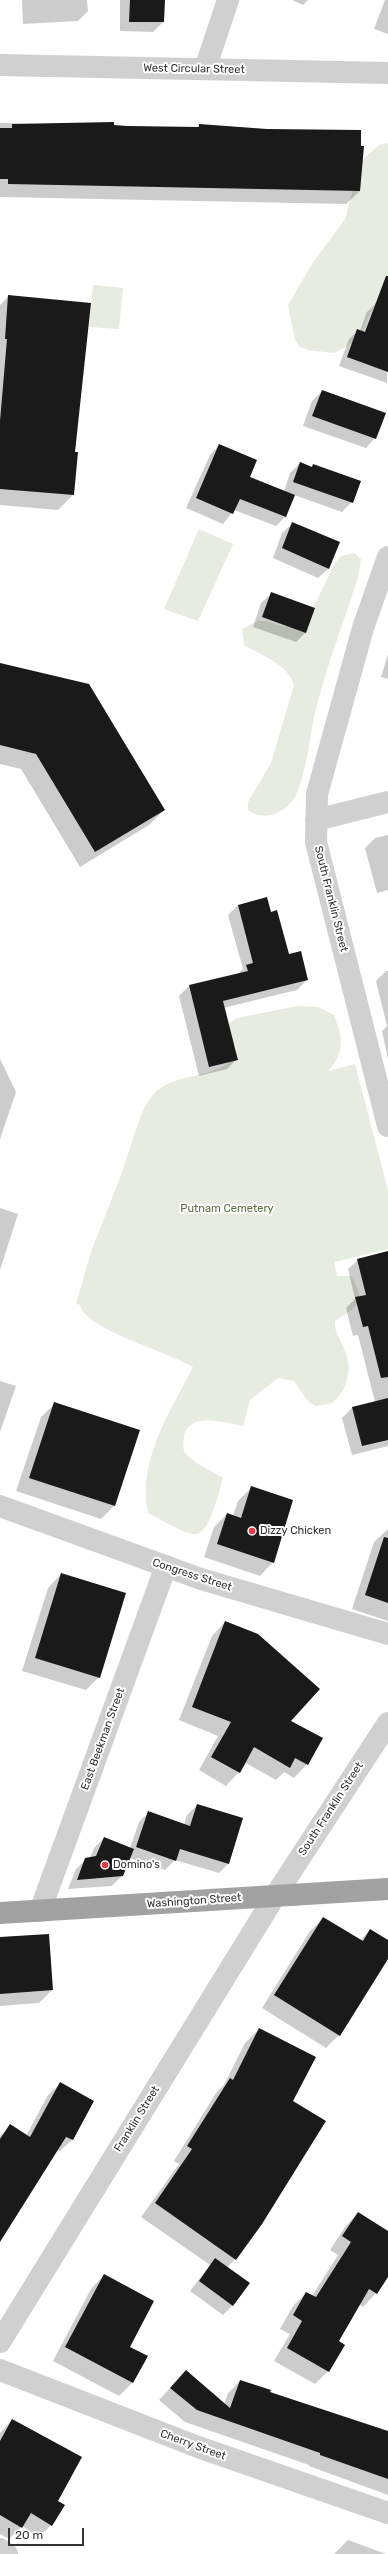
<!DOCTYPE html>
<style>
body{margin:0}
#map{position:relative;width:388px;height:2554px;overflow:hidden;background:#fff;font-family:Rubik,sans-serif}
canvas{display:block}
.scale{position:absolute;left:8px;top:2528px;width:76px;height:18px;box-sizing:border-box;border:2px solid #333;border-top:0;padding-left:5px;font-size:12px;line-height:14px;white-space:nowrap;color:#333;-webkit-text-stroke:3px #fff;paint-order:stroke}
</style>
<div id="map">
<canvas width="388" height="2554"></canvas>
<div class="scale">20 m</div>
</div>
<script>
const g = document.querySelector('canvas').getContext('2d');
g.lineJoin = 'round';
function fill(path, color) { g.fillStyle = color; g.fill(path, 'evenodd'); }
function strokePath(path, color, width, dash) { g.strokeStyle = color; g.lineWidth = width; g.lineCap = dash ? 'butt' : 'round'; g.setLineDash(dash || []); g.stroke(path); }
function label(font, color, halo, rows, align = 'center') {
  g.font = font + ' Rubik,sans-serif'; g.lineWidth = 4; g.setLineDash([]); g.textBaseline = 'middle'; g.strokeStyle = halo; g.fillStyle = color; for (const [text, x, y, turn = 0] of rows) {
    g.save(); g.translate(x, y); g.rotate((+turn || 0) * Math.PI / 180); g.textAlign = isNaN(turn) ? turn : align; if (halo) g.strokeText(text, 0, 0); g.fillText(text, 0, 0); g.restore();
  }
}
fill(new Path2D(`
 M 388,143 L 388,286 L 372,309 L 361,333 L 349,345 L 334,353 L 308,350 L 300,347 L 295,340 L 288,305 L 312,264 L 345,219 L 352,194 L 352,177 L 360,162 L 379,145 Z
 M 93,285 L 123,288 L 119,329 L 89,327 Z
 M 199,529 L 233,544 L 198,621 L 164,609 Z
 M 354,553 L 361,559 L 358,577 C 344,622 326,667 315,713 C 310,734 305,784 293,800 C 282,815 262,821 248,810 L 248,802 L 271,763 L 294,685 C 289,665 261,655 244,645 L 242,629 L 257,621 L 266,621 L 284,627 L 301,623 L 316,602 L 335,563 L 341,556 Z
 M 298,1006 L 318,1007 L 334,1015 C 343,1037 345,1053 328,1071 L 355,1064 L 388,1190 L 388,1249 L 334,1262 L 337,1276 L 351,1276 C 367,1303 359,1305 335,1321 C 334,1334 342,1341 346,1353 C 352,1370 347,1391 333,1402 C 329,1405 320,1405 315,1406 L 308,1401 L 294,1381 L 278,1378 L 250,1400 L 243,1426 C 226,1423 188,1411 184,1437 C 183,1443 182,1449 186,1454 C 195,1464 212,1471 223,1478 C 219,1491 210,1537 193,1534 C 181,1532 160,1519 148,1513 C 137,1461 170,1412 193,1367 C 171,1353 84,1329 80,1305 L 76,1303 C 84,1280 88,1256 98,1234 C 107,1210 117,1187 125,1163 C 133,1142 138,1114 152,1096 C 172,1070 220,1082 237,1053 L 235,1044 L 227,1031 L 230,1023 L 237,1018 Z`), '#e6ecdf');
fill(new Path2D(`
 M 22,0 L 87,0 L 88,11 L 78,21 L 23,24 Z
 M 120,0 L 164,0 L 163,22 L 153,32 L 120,31 Z
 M 292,0 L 308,0 L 303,5 Z
 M 385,0 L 388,0 L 388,34 L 374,29 Z
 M 0,123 L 196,128 L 200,125 L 363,147 L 360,191 L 346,204 L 0,197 Z
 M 9,296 L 90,304 L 74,453 L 73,495 L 58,510 L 0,505 L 0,305 Z
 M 376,303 L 388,307 L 387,383 L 339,366 L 349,339 L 358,330 L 360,331 L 367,312 Z
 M 322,391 L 375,438 L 366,448 L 303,426 L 312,401 Z
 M 219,445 L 248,478 L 284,491 L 290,473 L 300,463 L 311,468 L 314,465 L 352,502 L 342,512 L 294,495 L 285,517 L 276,526 L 234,510 L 223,524 L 186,508 L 210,455 Z
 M 292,524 L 328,569 L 318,578 L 273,558 L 282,533 Z
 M 271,594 L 306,632 L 296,642 L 253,627 L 261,603 Z
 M 388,654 L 388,679 L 381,677 Z
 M 0,664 L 164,810 L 149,825 L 80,867 L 21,769 L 0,764 Z
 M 388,835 L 388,890 L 377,893 L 365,848 L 375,838 Z
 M 238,905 L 288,955 L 307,980 L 297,990 L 223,1008 L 236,1060 L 227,1069 L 199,1076 L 179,996 L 189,986 L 238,974 L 243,969 L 228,915 Z
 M 386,971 L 388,971 L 388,1059 L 382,1031 L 387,1026 L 376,981 Z
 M 0,1059 L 16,1092 L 0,1139 Z
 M 0,1208 L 18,1214 L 0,1270 Z
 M 388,1252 L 388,1446 L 352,1455 L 342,1418 L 352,1408 L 375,1402 L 358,1335 L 353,1336 L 346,1308 L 355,1299 L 348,1269 L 358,1260 Z
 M 0,1381 L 16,1386 L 0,1432 Z
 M 54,1404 L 114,1506 L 101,1519 L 16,1491 L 41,1417 Z
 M 252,1487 L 273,1562 L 260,1576 L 204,1557 L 214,1527 L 227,1514 L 233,1516 L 238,1501 Z
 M 388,1529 L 388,1621 L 352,1609 L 374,1542 Z
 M 61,1574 L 99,1677 L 86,1690 L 22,1671 L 48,1588 Z
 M 225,1622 L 290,1721 L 307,1764 L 294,1778 L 284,1772 L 276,1780 L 244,1762 L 239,1772 L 226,1786 L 199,1770 L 218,1736 L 179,1720 L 212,1636 Z
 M 197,1805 L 228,1864 L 219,1873 L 175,1860 L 165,1870 L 130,1858 L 122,1876 L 112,1886 L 68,1889 L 76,1869 L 86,1859 L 90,1858 L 94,1848 L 104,1838 L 130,1848 L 139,1822 L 149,1812 L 184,1825 L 187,1815 Z
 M 324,1918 L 360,1941 L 370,1930 L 388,1941 L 388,1957 L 339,2035 L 326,2048 L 262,2008 L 310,1931 Z
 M 0,1938 L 52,1990 L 39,2003 L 0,2006 Z
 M 259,2029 L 292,2101 L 235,2259 L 227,2268 L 233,2305 L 223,2315 L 190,2291 L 210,2265 L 141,2217 L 179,2164 L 174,2161 L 216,2093 L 224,2085 L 245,2043 Z
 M 60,2084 L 92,2101 L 72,2140 L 60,2151 L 57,2150 L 0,2236 L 0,2136 L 10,2126 L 26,2136 L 48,2095 Z
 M 358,2213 L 388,2233 L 388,2275 L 376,2293 L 363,2307 L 359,2304 L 337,2342 L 328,2371 L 315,2384 L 274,2361 L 290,2334 L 280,2329 L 293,2306 L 306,2293 L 312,2296 L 338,2255 L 330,2250 L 345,2227 Z
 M 104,2275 L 133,2382 L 119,2396 L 53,2361 L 91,2289 Z
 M 186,2371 L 224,2405 L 228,2393 L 240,2381 L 269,2393 L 388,2432 L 388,2495 L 309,2466 L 309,2465 L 185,2422 L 159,2400 Z
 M 12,2420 L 57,2501 L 51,2525 L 39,2537 L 22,2526 L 9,2539 L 0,2534 L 0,2433 Z
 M 348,2540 L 386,2554 L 334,2554 Z`), '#0003');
fill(new Path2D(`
 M 130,0 L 165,0 L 164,22 L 129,22 Z
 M 114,122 L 114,125 L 127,126 L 199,127 L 199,124 L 267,129 L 361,130 L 361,146 L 364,146 L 360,191 L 8,184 L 8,179 L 0,179 L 0,128 L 12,128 L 12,124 Z
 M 386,276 L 388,276 L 388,372 L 347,357 L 357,329 L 365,332 Z
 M 8,295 L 91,303 L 75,452 L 78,452 L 74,495 L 0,489 L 0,421 L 7,339 L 5,339 Z
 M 322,390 L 386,413 L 376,439 L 312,416 Z
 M 219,444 L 257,460 L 250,477 L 295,495 L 286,517 L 240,499 L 233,514 L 196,498 Z
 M 300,462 L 312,467 L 313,464 L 361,481 L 353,503 L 293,482 Z
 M 292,522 L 340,542 L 329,569 L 282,548 Z
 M 271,592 L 315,608 L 306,633 L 262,617 Z
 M 0,663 L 89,684 L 165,810 L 95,852 L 36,754 L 0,745 Z
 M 267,897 L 271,912 L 277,910 L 289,954 L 301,951 L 308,980 L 223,1001 L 238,1060 L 209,1067 L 189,985 L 248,971 L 246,965 L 253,963 L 238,905 Z
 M 388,1251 L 388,1377 L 381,1378 L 368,1326 L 363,1327 L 355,1297 L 366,1295 L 357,1259 Z
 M 388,1398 L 388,1440 L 362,1446 L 352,1407 Z
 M 54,1402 L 140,1430 L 115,1506 L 29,1478 Z
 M 251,1486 L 293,1500 L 274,1563 L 217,1544 L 227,1513 L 241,1518 Z
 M 384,1537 L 388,1538 L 388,1603 L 365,1595 Z
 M 61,1573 L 126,1593 L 100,1678 L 35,1658 Z
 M 225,1621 L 258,1634 L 320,1689 L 291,1721 L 323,1738 L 308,1765 L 295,1758 L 290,1768 L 254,1747 L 240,1773 L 211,1757 L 231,1722 L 192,1707 Z
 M 197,1804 L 243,1818 L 229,1864 L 180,1849 L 176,1861 L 136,1847 L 148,1811 L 190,1826 Z
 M 104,1837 L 134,1849 L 123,1876 L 77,1880 L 85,1858 L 96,1856 Z
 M 323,1917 L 363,1941 L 370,1929 L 388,1940 L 388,1959 L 340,2036 L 274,1995 Z
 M 49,1934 L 53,1990 L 0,1994 L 0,1937 Z
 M 259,2028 L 316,2057 L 293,2101 L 326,2121 L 262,2224 L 236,2260 L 155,2203 L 192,2149 L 187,2146 L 230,2078 L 233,2080 Z
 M 60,2082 L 94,2101 L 73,2140 L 66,2137 L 0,2242 L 0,2139 L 10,2124 L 30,2137 Z
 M 358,2212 L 388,2231 L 388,2277 L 377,2294 L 369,2289 L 339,2341 L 345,2345 L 329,2372 L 287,2348 L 302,2321 L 293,2315 L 306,2292 L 316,2297 L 351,2242 L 342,2236 Z
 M 215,2258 L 250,2283 L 233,2306 L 199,2281 Z
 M 104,2274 L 154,2301 L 130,2347 L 148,2356 L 133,2383 L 65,2347 Z
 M 186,2370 L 230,2408 L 240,2380 L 271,2390 L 270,2392 L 388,2431 L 388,2479 L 320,2455 L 320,2453 L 197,2410 L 170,2388 Z
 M 12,2419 L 82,2457 L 58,2501 L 65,2505 L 52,2526 L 31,2513 L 22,2528 L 0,2515 L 0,2441 Z`), '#1a1a1a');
strokePath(new Path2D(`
 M 205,69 L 228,0
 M 388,557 L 363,628 L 317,794 L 316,842 L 388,1126
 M 316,820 L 388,802
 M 40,1911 L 166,1566
 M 0,2370 L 198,2447 L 388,2513
 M 0,2549 L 7,2554`), '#d0d0d0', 22);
strokePath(new Path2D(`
 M 0,65 L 388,73
 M 0,1506 L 201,1579 L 388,1634
 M 0,2342 L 275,1896 L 388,1723`), '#d0d0d0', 22);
strokePath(new Path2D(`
 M 0,1913 L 388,1889`), '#a2a2a2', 22);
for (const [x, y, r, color] of [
 [252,1531,4,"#e63946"],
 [105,1865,4,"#e63946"]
]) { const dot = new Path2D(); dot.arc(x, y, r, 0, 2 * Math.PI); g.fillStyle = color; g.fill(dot); strokePath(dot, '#fff', 1.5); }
label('11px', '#333', '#fff', [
 ["West Circular Street",194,69,1],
 ["South Franklin Street",331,899,76],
 ["Congress Street",192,1575,18],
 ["East Beekman Street",103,1739,-70],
 ["South Franklin Street",331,1809,-57],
 ["Washington Street",194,1901,-4],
 ["Franklin Street",137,2119,-58],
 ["Cherry Street",193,2445,20]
]);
label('11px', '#56703f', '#fff', [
 ["Putnam Cemetery",227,1209]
]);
label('11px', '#333', '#fff', [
 ["Dizzy Chicken",260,1531],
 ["Domino's",113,1865]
], 'left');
</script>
